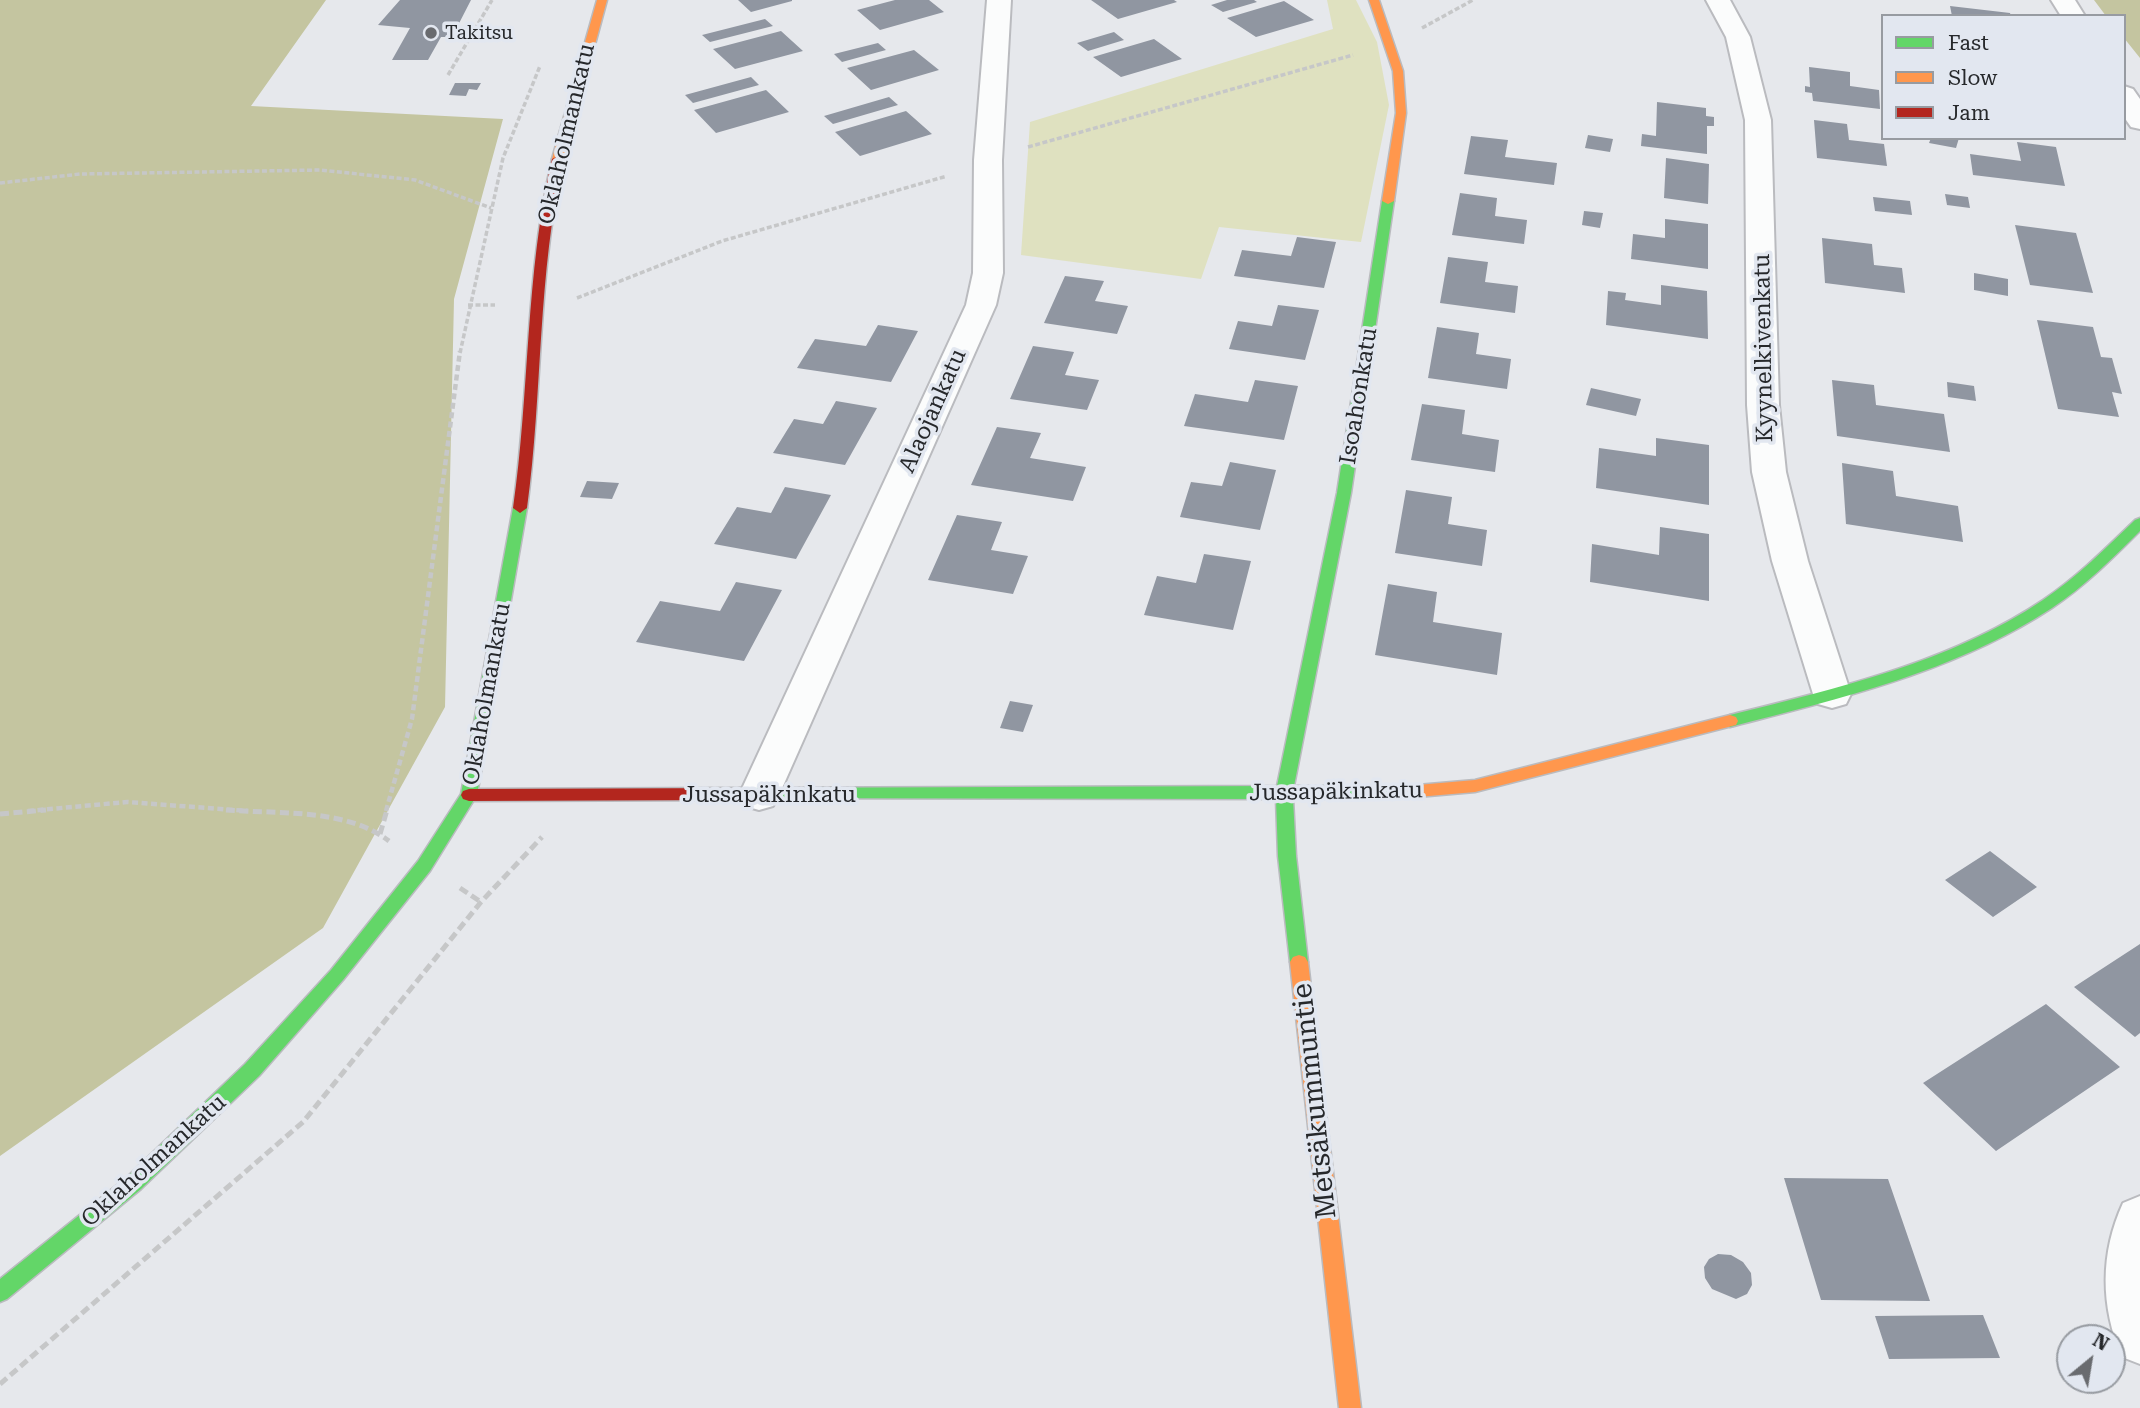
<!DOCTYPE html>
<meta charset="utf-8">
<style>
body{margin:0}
#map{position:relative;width:2140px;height:1408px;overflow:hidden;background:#e6e8ec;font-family:"Roboto Serif",serif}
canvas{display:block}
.legend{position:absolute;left:1881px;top:14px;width:245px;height:126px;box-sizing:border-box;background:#e2e7f0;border:2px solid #979ba1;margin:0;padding:9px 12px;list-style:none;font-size:21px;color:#26282b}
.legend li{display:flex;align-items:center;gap:14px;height:35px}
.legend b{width:35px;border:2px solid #979ba1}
.north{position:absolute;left:2056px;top:1324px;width:70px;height:70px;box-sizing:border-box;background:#e2e7f0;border:2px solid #979ba1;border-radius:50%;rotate:30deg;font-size:19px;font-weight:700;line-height:28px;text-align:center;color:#26282b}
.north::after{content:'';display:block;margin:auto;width:24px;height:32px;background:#696b6f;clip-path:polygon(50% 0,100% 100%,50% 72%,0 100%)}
</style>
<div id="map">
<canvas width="2140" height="1408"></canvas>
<ul class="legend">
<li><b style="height:9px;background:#63d668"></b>Fast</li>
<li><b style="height:9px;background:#ff974d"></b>Slow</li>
<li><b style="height:9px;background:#b3261e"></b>Jam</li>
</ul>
<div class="north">N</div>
</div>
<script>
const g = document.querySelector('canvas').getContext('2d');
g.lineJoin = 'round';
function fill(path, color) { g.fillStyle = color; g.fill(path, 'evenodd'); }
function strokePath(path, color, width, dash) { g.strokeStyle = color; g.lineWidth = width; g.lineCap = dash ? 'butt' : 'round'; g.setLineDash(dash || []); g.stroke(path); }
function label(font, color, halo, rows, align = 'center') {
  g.font = font + ' "Roboto Serif",serif'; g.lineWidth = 7; g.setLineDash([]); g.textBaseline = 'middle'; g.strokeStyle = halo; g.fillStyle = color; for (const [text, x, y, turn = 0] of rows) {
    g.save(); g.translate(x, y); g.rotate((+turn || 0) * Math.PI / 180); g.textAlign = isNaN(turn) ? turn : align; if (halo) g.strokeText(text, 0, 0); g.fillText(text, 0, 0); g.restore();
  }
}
fill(new Path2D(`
 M 1327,0 L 1356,0 L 1377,42 L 1389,105 L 1361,242 L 1219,227 L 1201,279 L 1021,255 L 1030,122 L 1333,29 Z`), '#dfe1c0');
fill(new Path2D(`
 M 0,0 L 326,0 L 251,106 L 503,119 L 454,299 L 445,707 L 323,928 L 0,1156 Z
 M 2094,0 L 2140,0 L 2140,58 L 2124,38 L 2124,16 L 2106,16 Z`), '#c4c5a0');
fill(new Path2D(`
 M 400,0 L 471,0 L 452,37 L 441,37 L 428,60 L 392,60 L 410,28 L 378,25 Z
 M 738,0 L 792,0 L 792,1 L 751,12 Z
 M 895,0 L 929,0 L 944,12 L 880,30 L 857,10 Z
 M 1091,0 L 1174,0 L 1177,2 L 1118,19 Z
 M 1227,0 L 1254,0 L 1257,2 L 1223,12 L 1211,5 Z
 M 1284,1 L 1314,20 L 1256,37 L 1227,18 Z
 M 1950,6 L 2010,13 L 2011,16 L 1952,16 Z
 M 765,19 L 773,26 L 710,42 L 702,35 Z
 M 781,31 L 803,51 L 735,69 L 713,49 Z
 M 1114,32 L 1124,40 L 1088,51 L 1077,43 Z
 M 1154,39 L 1182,59 L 1121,77 L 1093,57 Z
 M 878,43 L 886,50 L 842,62 L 834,54 Z
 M 914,50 L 939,70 L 871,90 L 847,68 Z
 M 1809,67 L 1850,72 L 1850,86 L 1879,90 L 1880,109 L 1813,101 L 1812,93 L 1805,92 L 1805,86 L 1810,87 Z
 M 751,77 L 759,85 L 693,103 L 685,95 Z
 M 455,83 L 481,83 L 477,90 L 469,89 L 466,96 L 449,95 Z
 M 766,90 L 789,112 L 716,133 L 694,110 Z
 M 889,97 L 898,105 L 833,124 L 824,116 Z
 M 1657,102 L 1706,108 L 1706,116 L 1714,117 L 1714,126 L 1707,126 L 1707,154 L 1641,146 L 1642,134 L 1656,136 Z
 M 906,111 L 932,134 L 860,156 L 835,132 Z
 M 1814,120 L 1847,124 L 1849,140 L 1884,144 L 1887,166 L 1817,158 Z
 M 1588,135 L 1613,139 L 1610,152 L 1585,148 Z
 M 1471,136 L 1508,140 L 1505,157 L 1557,163 L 1554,185 L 1464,174 Z
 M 1931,138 L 1959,138 L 1956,148 L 1929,143 Z
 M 2017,142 L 2056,147 L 2065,186 L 1973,175 L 1970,154 L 2021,161 Z
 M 1666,158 L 1709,164 L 1708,204 L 1664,198 Z
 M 1460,193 L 1497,198 L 1495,216 L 1527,220 L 1524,244 L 1452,235 Z
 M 1945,194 L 1968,197 L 1970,208 L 1947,205 Z
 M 1873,197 L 1910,201 L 1912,215 L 1875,211 Z
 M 1584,211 L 1603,213 L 1600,228 L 1582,225 Z
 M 1665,219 L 1708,224 L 1708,269 L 1631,259 L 1633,234 L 1665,238 Z
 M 2015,225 L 2076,233 L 2093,293 L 2030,285 Z
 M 1297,237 L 1336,242 L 1324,288 L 1234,276 L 1242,250 L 1291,256 Z
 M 1822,238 L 1872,244 L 1874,265 L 1902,268 L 1905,293 L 1825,283 Z
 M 1448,257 L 1488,262 L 1485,282 L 1518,286 L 1515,313 L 1440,303 Z
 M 1974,273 L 2008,279 L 2008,296 L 1974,290 Z
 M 1065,276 L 1104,281 L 1095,301 L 1128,306 L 1117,334 L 1044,323 Z
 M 1661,285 L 1707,291 L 1708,339 L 1606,325 L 1608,291 L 1626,293 L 1625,300 L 1661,305 Z
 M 1278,305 L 1319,310 L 1305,360 L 1229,349 L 1238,321 L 1272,326 Z
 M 2037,320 L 2093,327 L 2101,357 L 2112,358 L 2122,394 L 2112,392 L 2119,417 L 2058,409 Z
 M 878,325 L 918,331 L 891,382 L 797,368 L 815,339 L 866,346 Z
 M 1437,327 L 1479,333 L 1476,354 L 1511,359 L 1507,389 L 1428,378 Z
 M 1033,346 L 1074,352 L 1065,375 L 1099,380 L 1087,410 L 1010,399 Z
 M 1255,380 L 1298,386 L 1284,440 L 1184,426 L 1195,394 L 1248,402 Z
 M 1832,380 L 1874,385 L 1876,405 L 1944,414 L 1950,452 L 1837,436 Z
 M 1947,382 L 1974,386 L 1976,401 L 1948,397 Z
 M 1591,388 L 1641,399 L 1636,416 L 1586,405 Z
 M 836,401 L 877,408 L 845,465 L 773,453 L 794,419 L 823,424 Z
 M 1422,404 L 1465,410 L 1462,434 L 1499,440 L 1495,472 L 1411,460 Z
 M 997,427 L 1041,433 L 1030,458 L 1086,467 L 1073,501 L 971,485 Z
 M 1656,438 L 1709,445 L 1709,505 L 1596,488 L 1599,448 L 1656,456 Z
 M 1230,462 L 1276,470 L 1260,530 L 1180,517 L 1191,482 L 1222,486 Z
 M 1842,463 L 1893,471 L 1896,496 L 1958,506 L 1963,542 L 1846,524 Z
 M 587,481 L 619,483 L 612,499 L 580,497 Z
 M 785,487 L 831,495 L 796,559 L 714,544 L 737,507 L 771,513 Z
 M 1406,490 L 1452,497 L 1448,524 L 1487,530 L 1482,566 L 1395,553 Z
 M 957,515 L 1002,522 L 991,550 L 1028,556 L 1013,594 L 928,580 Z
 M 1660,527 L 1709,534 L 1709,601 L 1590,582 L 1592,544 L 1659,555 Z
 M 1204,554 L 1251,561 L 1233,630 L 1144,615 L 1157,576 L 1196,583 Z
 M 736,582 L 782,590 L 744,661 L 636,642 L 660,601 L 720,611 Z
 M 1388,584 L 1437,592 L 1433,622 L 1502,633 L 1497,675 L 1375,655 Z
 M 1010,701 L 1033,705 L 1023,732 L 1000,728 Z
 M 1990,851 L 2037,887 L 1993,917 L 1945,880 Z
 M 2140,944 L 2140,1033 L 2135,1037 L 2074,987 Z
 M 2046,1004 L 2120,1067 L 1996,1151 L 1923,1083 Z
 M 1784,1178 L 1888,1179 L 1930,1301 L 1821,1300 Z
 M 1718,1254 L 1731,1255 L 1743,1262 L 1751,1273 L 1752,1285 L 1747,1294 L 1736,1299 L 1712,1289 L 1705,1278 L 1704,1267 L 1709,1259 Z
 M 1983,1315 L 2000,1358 L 1889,1359 L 1875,1316 Z`), '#9096a1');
const street = new Path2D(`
 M 987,0 L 1011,0 L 1002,160 L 1003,273 L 996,305 L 779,795 L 773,806 L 759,810 L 745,806 L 739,795 L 966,305 L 973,273 L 974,160 Z
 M 1706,0 L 1730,0 L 1750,37 L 1771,120 L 1779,405 L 1786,472 L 1808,561 L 1851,694 L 1846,704 L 1832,708 L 1818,704 L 1813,694 L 1772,561 L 1752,472 L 1747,405 L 1745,120 L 1726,37 Z
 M 2051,0 L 2075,0 L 2085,16 L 2061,16 Z
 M 2124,86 L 2133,89 L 2140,99 L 2140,129 L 2131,127 L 2124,117 Z
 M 2140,1196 L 2140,1364 L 2122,1357 C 2100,1306 2100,1253 2123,1203 Z`);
const fast = new Path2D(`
 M 1388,198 L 1394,201 L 1351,493 L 1294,786 L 1406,786 L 1412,788 L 1414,792 L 1412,796 L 1406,798 L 1293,799 L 1296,856 L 1308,962 L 1305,967 L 1299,969 L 1293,967 L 1290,962 L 1278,856 L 1276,799 L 733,798 L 731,794 L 733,790 L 739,788 L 1277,786 L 1337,493 L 1382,201 Z
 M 520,503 L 527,508 L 477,795 L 430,871 L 343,980 L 259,1076 L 141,1189 L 7,1299 L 0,1302 L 0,1279 L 127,1177 L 245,1064 L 331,970 L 418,861 L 461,794 L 513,508 Z
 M 2140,518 L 2140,531 C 2112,559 2085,586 2052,608 C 1955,672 1841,698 1730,727 L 1722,721 L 1730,715 C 1838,688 1949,663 2043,600 C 2077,577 2106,548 2135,520 Z`);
const slow = new Path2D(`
 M 597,0 L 607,0 L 564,159 L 554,161 L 552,159 Z
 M 1369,0 L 1379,0 L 1403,71 L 1406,113 L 1394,201 L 1388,204 L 1382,201 L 1396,113 L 1393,71 Z
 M 1730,715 L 1736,717 L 1738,721 L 1736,725 L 1475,792 L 1406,798 L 1400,796 L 1398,792 L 1400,788 L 1406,786 L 1475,780 Z
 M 1299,955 L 1305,957 L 1308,962 L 1361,1408 L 1339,1408 L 1290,962 L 1293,957 Z`);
const jam = new Path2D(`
 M 558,156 L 564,159 C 537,274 543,392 527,508 L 520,513 L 513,508 C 530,392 525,274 552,159 Z
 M 739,788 L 745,790 L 747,794 L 745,798 L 739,800 L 469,801 L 463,799 L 461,795 L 463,791 L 469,789 Z`);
strokePath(street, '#babbbf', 4);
strokePath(fast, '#babbbf', 3);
strokePath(slow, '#babbbf', 3);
strokePath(jam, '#babbbf', 3);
strokePath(new Path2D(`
 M 1422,28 L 1473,0
 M 448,75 L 492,0
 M 1028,147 L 1353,55
 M 0,183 L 80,174 L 320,170 L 415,180 L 491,208
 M 577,298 L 722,241 L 947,176
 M 468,305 L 495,305
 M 460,353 L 503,158 L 540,66`), '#c6c7c8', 3.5, [5, 2.5]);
strokePath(new Path2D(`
 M 28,811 L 127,802 L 248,811
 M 386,811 L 412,719 L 460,351`), '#c6c7c8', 4.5, [6, 3.5]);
strokePath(new Path2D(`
 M 226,810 C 277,814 346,808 389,841
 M 0,814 L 46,810
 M 380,834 L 387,810
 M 460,888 L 481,902
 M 0,1384 L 303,1122 L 481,902 L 542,837`), '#c6c7c8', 5, [9, 4.5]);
fill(street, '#fbfcfc');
fill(fast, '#63d668');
fill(slow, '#ff974d');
fill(jam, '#b3261e');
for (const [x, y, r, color] of [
 [431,33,7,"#696b6f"]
]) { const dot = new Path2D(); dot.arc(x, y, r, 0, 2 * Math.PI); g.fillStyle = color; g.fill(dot); strokePath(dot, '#e2e7f0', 2.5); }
label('19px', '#26282b', '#e2e7f0', [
 ["Takitsu",445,33]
], 'left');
label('23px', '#26282b', '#e2e7f0', [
 ["Oklaholmankatu",567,134,-77],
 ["Kyynelkivenkatu",1764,348,-91],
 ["Isoahonkatu",1359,396,-81],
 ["Alaojankatu",933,411,-66],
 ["Oklaholmankatu",487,694,-80],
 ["Jussapäkinkatu",1336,792,-1],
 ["Jussapäkinkatu",769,795],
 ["Oklaholmankatu",154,1161,-42]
]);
label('28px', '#26282b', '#e2e7f0', [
 ["Metsäkummuntie",1315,1101,-96]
]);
</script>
